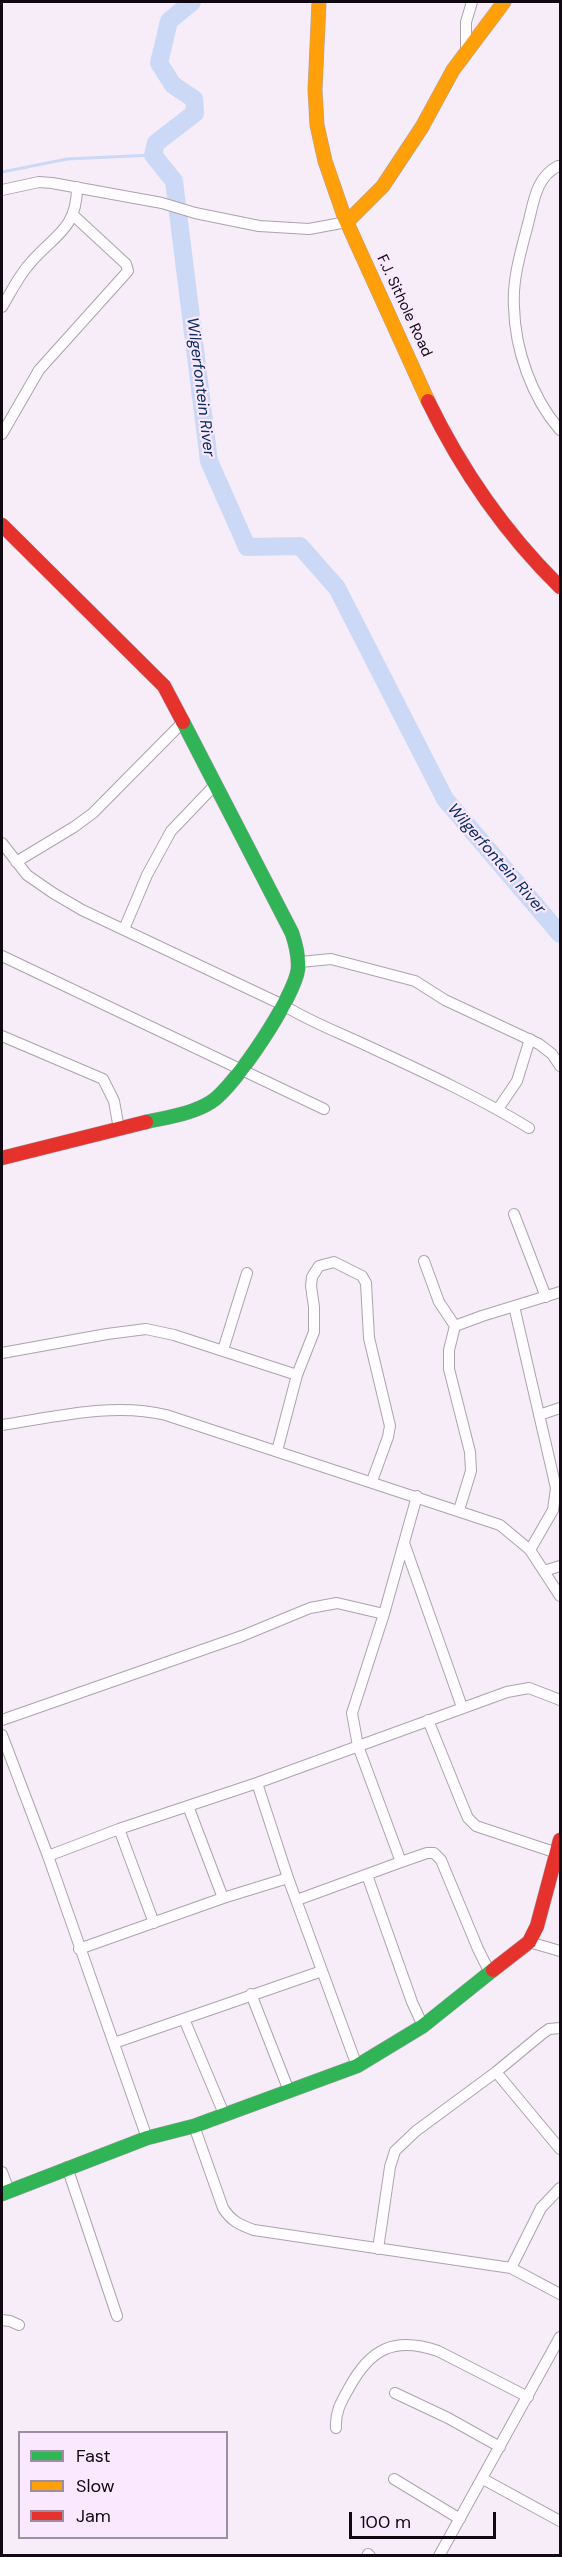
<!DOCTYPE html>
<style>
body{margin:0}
#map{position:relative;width:562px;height:2557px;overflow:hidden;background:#f6edf9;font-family:"DM Sans",sans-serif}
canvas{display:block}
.frame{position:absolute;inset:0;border:3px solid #100912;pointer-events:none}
.legend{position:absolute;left:18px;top:2431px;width:210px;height:108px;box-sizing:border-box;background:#fae8fe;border:2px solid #9c8fa0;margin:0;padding:8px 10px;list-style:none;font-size:18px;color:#100912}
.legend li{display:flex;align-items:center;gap:12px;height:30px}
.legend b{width:30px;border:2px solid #9c8fa0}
.scale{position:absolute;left:349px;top:2512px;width:147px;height:27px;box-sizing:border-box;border:3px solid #100912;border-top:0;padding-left:8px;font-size:18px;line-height:21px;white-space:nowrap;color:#100912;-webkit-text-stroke:4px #fae8fe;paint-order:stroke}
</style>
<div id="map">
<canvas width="562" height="2557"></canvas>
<div class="frame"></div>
<ul class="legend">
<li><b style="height:8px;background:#30b455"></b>Fast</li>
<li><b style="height:8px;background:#ff9f0a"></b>Slow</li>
<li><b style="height:8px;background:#e5322d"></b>Jam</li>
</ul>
<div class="scale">100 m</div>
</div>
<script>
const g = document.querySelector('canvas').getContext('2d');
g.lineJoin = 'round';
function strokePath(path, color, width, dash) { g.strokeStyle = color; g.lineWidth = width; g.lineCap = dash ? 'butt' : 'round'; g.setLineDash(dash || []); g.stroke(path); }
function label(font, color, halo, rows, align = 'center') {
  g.font = font + ' "DM Sans",sans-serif'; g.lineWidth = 4.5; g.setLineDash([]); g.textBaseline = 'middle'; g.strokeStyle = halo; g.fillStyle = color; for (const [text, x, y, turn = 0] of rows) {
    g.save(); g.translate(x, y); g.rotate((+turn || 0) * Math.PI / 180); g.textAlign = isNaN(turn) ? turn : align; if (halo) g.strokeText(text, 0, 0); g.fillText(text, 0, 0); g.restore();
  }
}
strokePath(new Path2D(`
 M 2,172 L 67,159 L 153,155`), '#cbd9f7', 3);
strokePath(new Path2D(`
 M 192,2 L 169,21 L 159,63 L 173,85 L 194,99 L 195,113 L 156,143 L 153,155 L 174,181 L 209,461 L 247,547 L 300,546 L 337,588 L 445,799 L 560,934`), '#cbd9f7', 18);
const street = new Path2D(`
 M 466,51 L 466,22 L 472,2
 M 558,166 C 537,177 534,199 529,220 C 522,248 512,278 514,307 C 515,350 532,398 560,430
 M 2,190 L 39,182 L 52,183 L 162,203 L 195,213 L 259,226 L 309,229 L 347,222
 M 2,307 C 10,294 17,279 27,267 C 51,236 77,232 77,187
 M 2,434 L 39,370 L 128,271 L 126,264 L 73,215
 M 2,843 L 27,875 L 53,893 L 82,910 L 283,1005 C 312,1023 343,1034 374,1049 C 426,1073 480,1098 529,1128
 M 16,862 L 74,827 L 93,813 L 183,722
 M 124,929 L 147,875 L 171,831 L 215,785
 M 2,956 L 324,1109
 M 300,962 L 331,959 L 415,981 L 445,1000 L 539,1044 L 552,1054 L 560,1066
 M 2,1036 L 103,1079 L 114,1101 L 119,1129
 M 498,1109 L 517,1081 L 530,1039
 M 514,1214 L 546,1297
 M 424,1261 L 439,1302 L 455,1326
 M 514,1306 L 556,1488 L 553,1510 L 530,1550
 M 223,1350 L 247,1273
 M 2,1353 L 107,1334 L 146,1329 L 174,1335 L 297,1375
 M 539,1415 L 560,1408
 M 2,1425 C 55,1417 113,1402 166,1415 L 500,1525 L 530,1550 L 560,1596
 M 277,1451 L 297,1375 L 314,1332 L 314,1307 L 311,1286 L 312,1277 L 319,1266 L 334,1262 L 362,1276 L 366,1283 L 369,1338 L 390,1426 L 388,1437 L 372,1481
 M 459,1510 L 471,1471 L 470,1452 L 449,1369 L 449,1350 L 455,1326 L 482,1316 L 560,1292
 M 404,1543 L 462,1707
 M 544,1571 L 560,1566
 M 2,1720 L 242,1636 L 310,1608 L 337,1603 L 384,1614
 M 428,1720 L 462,1804 L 468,1818 L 476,1826 L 560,1854
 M 2,1735 L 48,1856 L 147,2138
 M 257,1783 L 288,1878 L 357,2066
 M 188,1806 L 223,1898
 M 119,1829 L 154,1923
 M 48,1856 L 119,1829 L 257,1783 L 507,1692 L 529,1688 L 560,1700
 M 401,1862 L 358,1746 L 352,1713 L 384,1614 L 417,1496
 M 367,1875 L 412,2002 L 423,2026
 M 297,1900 L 401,1862 L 427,1853 L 434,1853 L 441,1860 L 478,1949 L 490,1973
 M 529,1942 L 560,1951
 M 79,1949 L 223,1898 L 288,1878
 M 251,1994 L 289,2091
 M 184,2019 L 224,2114
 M 114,2043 L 322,1971
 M 496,2072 L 560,2149
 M 194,2126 L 223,2208 C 231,2221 240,2225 254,2230 L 511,2268 L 560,2294
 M 67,2167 L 117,2316
 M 2,2172 L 9,2191
 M 378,2249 L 390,2167 L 395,2151 L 416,2131 L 496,2072 L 542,2034 L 549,2029 L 560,2028
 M 511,2268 L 541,2208 L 560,2188
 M 2,2320 L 10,2321 L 19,2325
 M 395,2393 L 448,2418 L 500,2447
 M 336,2428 C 335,2412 341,2402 349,2388 C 370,2349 394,2336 438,2351 L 528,2397
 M 394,2479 L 460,2519
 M 483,2479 L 560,2521
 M 368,2554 L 370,2556
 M 439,2556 L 560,2337`);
const fast = new Path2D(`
 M 146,1122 C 168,1117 192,1114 211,1102 C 235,1087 295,996 298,969 C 299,956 296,945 292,933 L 183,722
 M 2,2194 L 147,2138 L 194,2126 L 357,2066 L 423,2026 L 493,1970`);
const slow = new Path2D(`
 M 319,2 L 315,90 L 317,125 L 325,161 L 344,216 L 428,401
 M 347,222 L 383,186 L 422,127 L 453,70 L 504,2`);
const jam = new Path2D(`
 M 428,401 C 462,471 505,533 560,587
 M 2,525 L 164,686 L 183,722
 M 2,1158 L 146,1122
 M 493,1970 L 529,1942 L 537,1926 L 560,1840`);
strokePath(street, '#aba3ad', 12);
strokePath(fast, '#aba3ad', 15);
strokePath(slow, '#aba3ad', 15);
strokePath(jam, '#aba3ad', 15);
strokePath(street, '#fefcfe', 10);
strokePath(fast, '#30b455', 14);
strokePath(slow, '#ff9f0a', 14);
strokePath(jam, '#e5322d', 14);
label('15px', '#100912', '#fae8fe', [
 ["F.J. Sithole Road",404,306,65]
]);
label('italic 16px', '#062e61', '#fae8fe', [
 ["Wilgerfontein River",200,387,83],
 ["Wilgerfontein River",496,859,49]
]);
</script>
